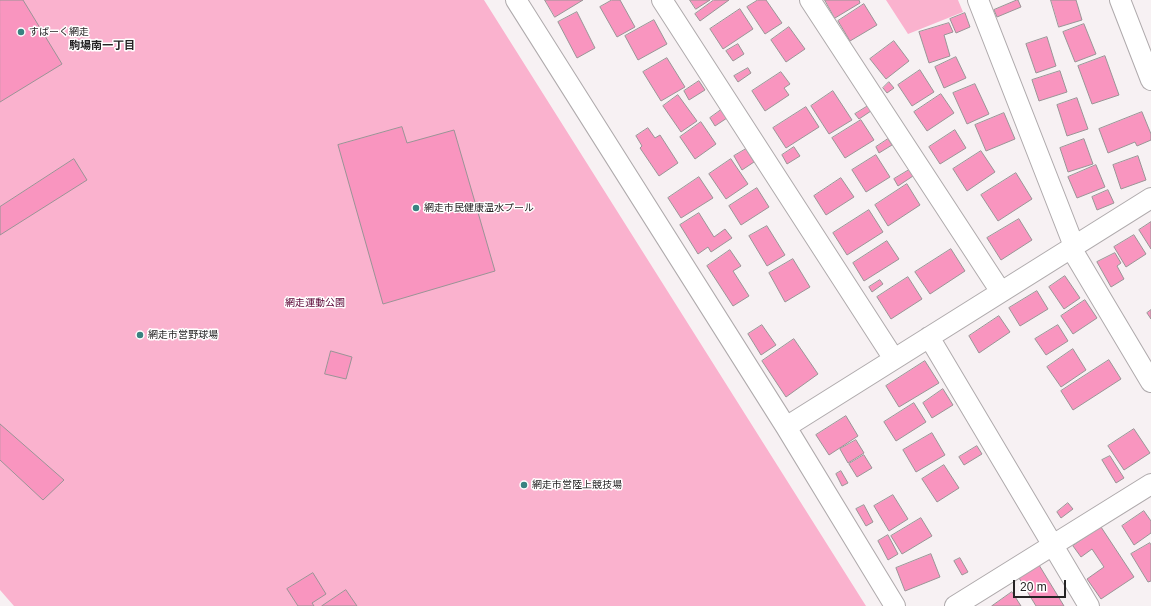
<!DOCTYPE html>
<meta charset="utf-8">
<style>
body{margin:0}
#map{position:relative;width:1151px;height:606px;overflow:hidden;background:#f7f1f3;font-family:Helvetica,sans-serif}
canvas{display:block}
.scale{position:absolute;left:1013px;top:580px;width:53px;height:18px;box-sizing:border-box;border:2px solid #252324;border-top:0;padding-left:5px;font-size:12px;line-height:14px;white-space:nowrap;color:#252324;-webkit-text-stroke:3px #fff;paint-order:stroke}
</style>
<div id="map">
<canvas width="1151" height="606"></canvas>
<div class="scale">20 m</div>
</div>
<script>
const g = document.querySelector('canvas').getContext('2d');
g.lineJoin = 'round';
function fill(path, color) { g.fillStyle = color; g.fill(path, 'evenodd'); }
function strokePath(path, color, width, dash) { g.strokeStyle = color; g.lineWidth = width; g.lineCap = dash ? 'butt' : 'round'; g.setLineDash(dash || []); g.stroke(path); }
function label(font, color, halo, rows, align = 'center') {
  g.font = font + ' Helvetica,"Noto Sans JP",sans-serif'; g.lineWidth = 3; g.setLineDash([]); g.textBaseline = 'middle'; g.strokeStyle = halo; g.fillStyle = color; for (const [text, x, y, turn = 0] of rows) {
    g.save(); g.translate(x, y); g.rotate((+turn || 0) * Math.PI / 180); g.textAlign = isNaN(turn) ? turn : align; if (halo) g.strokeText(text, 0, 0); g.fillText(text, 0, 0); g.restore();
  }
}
fill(new Path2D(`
 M 0,0 L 484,0 L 866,606 L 14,606 L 0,590 Z
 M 886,0 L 958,0 L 963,12 L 908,34 Z`), '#fab2ce');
const building = new Path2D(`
 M 0,0 L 23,0 L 62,64 L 0,102 Z
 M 545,0 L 583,0 L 555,17 Z
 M 612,0 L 620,0 L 635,27 L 617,37 L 600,7 Z
 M 690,0 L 710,0 L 696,9 Z
 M 714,0 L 729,0 L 700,21 L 695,14 Z
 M 758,0 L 766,0 L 782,23 L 765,34 L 747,7 Z
 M 825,0 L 859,0 L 860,3 L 835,18 Z
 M 1017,0 L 1018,0 L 1021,7 L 997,17 L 994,10 Z
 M 1051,0 L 1076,0 L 1082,20 L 1059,27 Z
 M 864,4 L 877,25 L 850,41 L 838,21 Z
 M 740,9 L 753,29 L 723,49 L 710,29 Z
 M 577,12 L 595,48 L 577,58 L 558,22 Z
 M 965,13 L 970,27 L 956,33 L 950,19 Z
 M 654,20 L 667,44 L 638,60 L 625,36 Z
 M 949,23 L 953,32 L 944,35 L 950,56 L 929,63 L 919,32 Z
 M 1084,24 L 1096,54 L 1075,62 L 1063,32 Z
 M 789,27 L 805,49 L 786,62 L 771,40 Z
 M 1047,37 L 1056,66 L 1036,73 L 1026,44 Z
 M 894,41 L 909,61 L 886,79 L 870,59 Z
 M 738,44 L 744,54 L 733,61 L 726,51 Z
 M 1105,56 L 1119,95 L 1092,104 L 1078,66 Z
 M 956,57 L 966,78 L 944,88 L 935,67 Z
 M 667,58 L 685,87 L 661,101 L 643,72 Z
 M 748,68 L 751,73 L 738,82 L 734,76 Z
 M 920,70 L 934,92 L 912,106 L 898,85 Z
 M 1060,71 L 1067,92 L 1039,101 L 1032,80 Z
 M 781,72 L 790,84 L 784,88 L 789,95 L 765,111 L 752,91 Z
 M 699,81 L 705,90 L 689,100 L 684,91 Z
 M 889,82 L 894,88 L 887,93 L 883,88 Z
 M 975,84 L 989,114 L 967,124 L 953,93 Z
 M 833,91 L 852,120 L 829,134 L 811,106 Z
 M 941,94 L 954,113 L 927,131 L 914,112 Z
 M 678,95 L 697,121 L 681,132 L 663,106 Z
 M 1077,98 L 1088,129 L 1067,136 L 1057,105 Z
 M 868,106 L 871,111 L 859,119 L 855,114 Z
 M 806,107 L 819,127 L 786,148 L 773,128 Z
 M 721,110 L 727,118 L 715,126 L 710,118 Z
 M 1142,112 L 1151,134 L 1151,140 L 1137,146 L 1135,142 L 1108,153 L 1099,129 Z
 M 1004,113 L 1015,139 L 986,151 L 975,125 Z
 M 861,120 L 874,140 L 845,158 L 832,138 Z
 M 701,122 L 716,144 L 695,159 L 680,137 Z
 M 402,127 L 407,143 L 454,130 L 495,271 L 383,304 L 338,145 Z
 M 648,128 L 655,138 L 660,135 L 678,163 L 659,176 L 640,148 L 642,146 L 636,136 Z
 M 955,130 L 966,148 L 940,164 L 929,147 Z
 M 888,139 L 892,145 L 879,153 L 876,147 Z
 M 1084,139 L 1093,164 L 1068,172 L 1060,148 Z
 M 794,147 L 800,156 L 787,164 L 782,155 Z
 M 746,149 L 754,162 L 742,170 L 734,156 Z
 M 981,151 L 995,172 L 967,191 L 953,169 Z
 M 876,155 L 890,177 L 866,192 L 852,170 Z
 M 1138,156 L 1146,180 L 1121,189 L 1113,165 Z
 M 74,159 L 87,180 L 0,235 L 0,207 Z
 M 731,159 L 748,184 L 726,199 L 709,174 Z
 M 1096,165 L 1105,187 L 1077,198 L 1068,177 Z
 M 909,170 L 913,176 L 898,186 L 894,179 Z
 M 1016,173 L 1032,199 L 998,221 L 981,195 Z
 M 699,177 L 713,198 L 681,218 L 668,198 Z
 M 841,178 L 854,197 L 826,215 L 814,196 Z
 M 907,184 L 920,205 L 888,226 L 875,205 Z
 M 757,188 L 769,207 L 741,225 L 729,206 Z
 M 1108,190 L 1114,203 L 1097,210 L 1092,197 Z
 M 869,210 L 883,232 L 847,255 L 833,233 Z
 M 699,213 L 714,237 L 725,229 L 732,238 L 711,252 L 708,247 L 698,254 L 680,225 Z
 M 1019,219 L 1032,240 L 1001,260 L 987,238 Z
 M 1151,222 L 1151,249 L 1139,230 Z
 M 767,226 L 785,255 L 767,266 L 749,236 Z
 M 1134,235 L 1146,254 L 1126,267 L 1114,247 Z
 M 887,241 L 899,259 L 864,281 L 853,263 Z
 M 951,249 L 965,271 L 930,294 L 915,272 Z
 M 730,250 L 741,266 L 733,271 L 749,296 L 733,306 L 707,266 Z
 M 1115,253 L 1121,263 L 1117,266 L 1124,279 L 1111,287 L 1097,262 Z
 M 793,259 L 810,287 L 785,302 L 769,273 Z
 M 1065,276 L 1080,298 L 1064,309 L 1049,287 Z
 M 908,277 L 922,299 L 891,319 L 877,297 Z
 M 880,280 L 883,284 L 872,292 L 869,287 Z
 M 1037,291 L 1048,309 L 1020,326 L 1009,308 Z
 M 1085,300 L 1097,318 L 1073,334 L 1061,316 Z
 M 1151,310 L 1151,319 L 1147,313 Z
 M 999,316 L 1010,332 L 979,353 L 969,336 Z
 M 762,325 L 776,345 L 761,355 L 748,334 Z
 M 1058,325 L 1068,341 L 1046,355 L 1035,339 Z
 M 794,339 L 818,374 L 786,397 L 762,361 Z
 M 1073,349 L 1086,370 L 1061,387 L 1047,367 Z
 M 331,351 L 352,357 L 346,379 L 325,374 Z
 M 1109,360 L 1121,379 L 1073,410 L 1061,391 Z
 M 925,361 L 939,383 L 899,407 L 886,386 Z
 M 943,389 L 953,405 L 932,418 L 923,403 Z
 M 914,403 L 926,422 L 896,441 L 884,422 Z
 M 846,416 L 858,436 L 829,455 L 816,435 Z
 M 0,424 L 64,480 L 43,500 L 0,460 Z
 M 1134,429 L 1150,453 L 1124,470 L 1108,446 Z
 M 932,433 L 945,455 L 916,472 L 903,450 Z
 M 856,440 L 864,453 L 848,463 L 840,449 Z
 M 977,446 L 982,454 L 964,465 L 959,457 Z
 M 864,455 L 872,468 L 857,477 L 849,464 Z
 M 1110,456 L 1124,478 L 1116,483 L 1102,460 Z
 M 944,465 L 959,488 L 937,502 L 922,479 Z
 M 841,471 L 848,483 L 842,486 L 836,474 Z
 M 893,495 L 908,519 L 889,531 L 874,506 Z
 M 1068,503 L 1073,509 L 1061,518 L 1057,512 Z
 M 864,505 L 873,522 L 866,526 L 856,509 Z
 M 1144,511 L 1151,521 L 1151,533 L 1134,545 L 1122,526 Z
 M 921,518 L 932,536 L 902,554 L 891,536 Z
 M 1101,527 L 1134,577 L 1101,599 L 1087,579 L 1104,567 L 1092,549 L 1081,557 L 1073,546 Z
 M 888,535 L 898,554 L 888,560 L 878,541 Z
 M 1150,543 L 1151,545 L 1151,581 L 1148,582 L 1131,554 Z
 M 931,554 L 940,577 L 905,591 L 896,568 Z
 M 960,558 L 968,572 L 962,575 L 954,561 Z
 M 1039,565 L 1064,606 L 1036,606 L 1019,578 Z
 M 313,573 L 326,594 L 312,603 L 314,606 L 298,606 L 287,589 Z
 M 346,590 L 357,606 L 322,606 Z
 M 1012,592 L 1021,606 L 992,606 Z`);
fill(building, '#f995bf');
strokePath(building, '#9a9496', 1);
const minor = new Path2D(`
 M 516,0 L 786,427 L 895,606
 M 662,0 L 894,359
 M 810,0 L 1001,292
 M 978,0 L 1074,246
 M 1120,0 L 1151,80
 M 1071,248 L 1151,382
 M 929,337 L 1089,606
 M 786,427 L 1151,198
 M 955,606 L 1151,484`);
strokePath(minor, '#afaaac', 22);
strokePath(minor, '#fff', 20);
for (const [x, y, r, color] of [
 [21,32,4,"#398281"],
 [416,208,4,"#398281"],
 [140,335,4,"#398281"],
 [524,485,4,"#398281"]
]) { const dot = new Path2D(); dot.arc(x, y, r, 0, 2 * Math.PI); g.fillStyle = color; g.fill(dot); strokePath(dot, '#fff', 1.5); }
label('10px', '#252324', '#fff', [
 ["すぱーく網走",29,32],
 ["網走市民健康温水プール",424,208],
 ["網走市営野球場",148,335],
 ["網走市営陸上競技場",532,485]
], 'left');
label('10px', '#580032', '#fff', [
 ["網走運動公園",315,303]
]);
label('bold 11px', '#252324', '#fff', [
 ["駒場南一丁目",102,46]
]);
</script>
